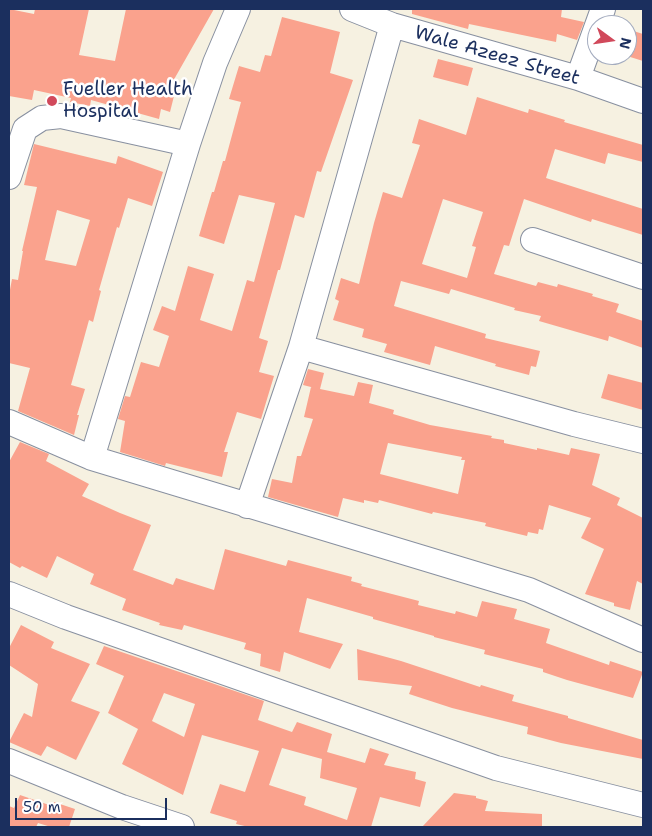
<!DOCTYPE html>
<style>
body{margin:0}
#map{position:relative;width:652px;height:836px;overflow:hidden;background:#f6f1e1;font-family:"Shantell Sans",sans-serif}
canvas{display:block}
.frame{position:absolute;inset:0;border:10px solid #1b2f5e;pointer-events:none}
.north{position:absolute;left:587px;top:15px;width:50px;height:50px;box-sizing:border-box;background:#fff;border:1px solid #a4acbf;border-radius:50%;rotate:104deg;font-size:14px;font-weight:700;line-height:20px;text-align:center;color:#1b2f5e}
.north::after{content:'';display:block;margin:auto;width:18px;height:22px;background:#d1495b;clip-path:polygon(50% 0,100% 100%,50% 72%,0 100%)}
.scale{position:absolute;left:15px;top:798px;width:152px;height:22px;box-sizing:border-box;border:2px solid #1b2f5e;border-top:0;padding-left:6px;font-size:15px;line-height:18px;white-space:nowrap;color:#1b2f5e;-webkit-text-stroke:4px #fff;paint-order:stroke}
</style>
<div id="map">
<canvas width="652" height="836"></canvas>
<div class="frame"></div>
<div class="north">N</div>
<div class="scale">50 m</div>
</div>
<script>
const g = document.querySelector('canvas').getContext('2d');
g.lineJoin = 'round';
function fill(path, color) { g.fillStyle = color; g.fill(path, 'evenodd'); }
function strokePath(path, color, width, dash) { g.strokeStyle = color; g.lineWidth = width; g.lineCap = dash ? 'butt' : 'round'; g.setLineDash(dash || []); g.stroke(path); }
function label(font, color, halo, rows, align = 'center') {
  g.font = font + ' "Shantell Sans",sans-serif'; g.lineWidth = 5; g.setLineDash([]); g.textBaseline = 'middle'; g.strokeStyle = halo; g.fillStyle = color; for (const [text, x, y, turn = 0] of rows) {
    g.save(); g.translate(x, y); g.rotate((+turn || 0) * Math.PI / 180); g.textAlign = isNaN(turn) ? turn : align; if (halo) g.strokeText(text, 0, 0); g.fillText(text, 0, 0); g.restore();
  }
}
fill(new Path2D(`
 M 9,9 L 34,14 L 35,9 L 89,9 L 79,55 L 115,61 L 126,9 L 214,9 L 168,90 L 175,92 L 170,112 L 161,109 L 159,119 L 91,100 L 90,106 L 70,102 L 71,98 L 34,90 L 32,100 L 9,96 Z
 M 412,9 L 562,9 L 561,17 L 584,22 L 577,40 L 557,34 L 556,42 L 469,24 L 468,29 L 412,14 Z
 M 282,17 L 340,32 L 330,73 L 353,80 L 321,172 L 317,171 L 304,218 L 295,215 L 280,270 L 278,270 L 259,338 L 268,341 L 259,372 L 274,376 L 261,419 L 237,412 L 224,452 L 228,452 L 222,477 L 166,463 L 165,466 L 120,452 L 125,421 L 118,419 L 125,396 L 130,397 L 141,362 L 159,367 L 169,336 L 153,330 L 162,306 L 175,311 L 188,266 L 214,274 L 200,320 L 232,331 L 247,280 L 254,282 L 275,203 L 239,195 L 224,244 L 199,236 L 212,192 L 214,192 L 223,161 L 225,161 L 241,102 L 229,99 L 239,66 L 260,72 L 265,55 L 271,56 Z
 M 627,29 L 643,34 L 643,61 L 627,56 Z
 M 438,59 L 473,68 L 468,86 L 433,77 Z
 M 477,97 L 528,113 L 529,109 L 565,120 L 564,122 L 643,145 L 643,162 L 608,153 L 605,164 L 555,149 L 546,178 L 643,209 L 643,235 L 592,219 L 591,222 L 524,199 L 509,246 L 504,245 L 494,274 L 536,286 L 538,282 L 557,287 L 558,284 L 593,294 L 592,296 L 619,304 L 616,312 L 643,321 L 643,348 L 609,336 L 608,341 L 539,321 L 541,316 L 514,310 L 515,308 L 451,289 L 449,294 L 401,281 L 394,306 L 486,334 L 485,338 L 540,351 L 536,367 L 531,366 L 529,375 L 495,366 L 496,364 L 435,346 L 430,365 L 384,352 L 387,344 L 362,337 L 364,329 L 333,320 L 339,301 L 335,299 L 341,278 L 359,284 L 374,223 L 383,192 L 402,198 L 420,145 L 412,143 L 419,119 L 466,135 ZM 443,199 L 483,212 L 472,246 L 476,247 L 467,278 L 422,264 Z
 M 34,144 L 116,164 L 118,156 L 163,172 L 152,206 L 128,198 L 119,228 L 117,227 L 99,290 L 101,291 L 93,322 L 89,320 L 71,385 L 85,389 L 77,415 L 79,415 L 74,435 L 18,411 L 30,368 L 9,363 L 9,295 L 12,279 L 18,280 L 23,251 L 22,251 L 37,187 L 24,185 ZM 57,210 L 90,220 L 76,266 L 45,260 Z
 M 308,369 L 324,373 L 320,389 L 354,396 L 358,382 L 373,385 L 369,403 L 394,410 L 393,414 L 430,425 L 492,436 L 491,438 L 504,440 L 504,443 L 537,450 L 537,448 L 569,455 L 571,448 L 600,454 L 592,485 L 620,498 L 617,505 L 643,518 L 643,584 L 637,581 L 630,610 L 614,606 L 614,603 L 585,594 L 604,549 L 581,538 L 591,518 L 549,505 L 543,530 L 539,529 L 538,534 L 528,532 L 527,536 L 485,526 L 486,523 L 433,512 L 432,514 L 379,500 L 378,503 L 364,500 L 364,503 L 343,498 L 338,517 L 268,497 L 272,479 L 292,483 L 297,456 L 301,456 L 313,419 L 304,417 L 311,387 L 315,388 L 303,385 ZM 388,443 L 462,457 L 461,460 L 465,460 L 458,494 L 380,474 Z
 M 608,374 L 643,383 L 643,410 L 601,398 Z
 M 20,442 L 49,454 L 46,461 L 89,484 L 82,496 L 120,513 L 151,525 L 133,570 L 173,585 L 176,578 L 214,590 L 225,549 L 286,566 L 288,560 L 352,577 L 351,581 L 362,584 L 361,586 L 419,601 L 418,605 L 455,614 L 456,611 L 477,617 L 482,601 L 517,609 L 514,619 L 550,629 L 546,643 L 609,665 L 610,661 L 643,672 L 633,698 L 567,680 L 543,672 L 543,669 L 484,654 L 485,650 L 434,637 L 434,636 L 373,619 L 373,617 L 307,598 L 299,632 L 343,644 L 330,669 L 284,652 L 280,672 L 260,666 L 261,654 L 244,649 L 246,643 L 184,625 L 182,630 L 159,625 L 160,623 L 122,610 L 126,599 L 90,584 L 94,574 L 57,556 L 47,578 L 22,566 L 20,568 L 9,562 L 9,462 Z
 M 21,625 L 54,642 L 51,648 L 90,664 L 71,701 L 100,712 L 76,760 L 47,746 L 41,756 L 9,742 L 24,713 L 32,717 L 38,684 L 9,665 L 9,648 Z
 M 104,646 L 264,701 L 258,720 L 292,732 L 297,722 L 332,734 L 327,752 L 365,763 L 370,748 L 389,754 L 384,765 L 416,772 L 415,779 L 426,782 L 420,807 L 380,797 L 371,827 L 249,827 L 236,824 L 237,821 L 210,813 L 220,784 L 245,792 L 259,751 L 202,735 L 183,795 L 122,764 L 138,729 L 108,713 L 124,676 L 96,664 ZM 164,693 L 195,704 L 184,737 L 152,721 ZM 282,748 L 322,759 L 320,778 L 357,788 L 347,820 L 304,805 L 306,797 L 269,785 Z
 M 357,649 L 401,661 L 480,687 L 481,685 L 514,695 L 512,701 L 568,716 L 568,718 L 643,740 L 643,759 L 561,743 L 527,734 L 528,727 L 452,708 L 409,694 L 412,686 L 358,680 Z
 M 454,793 L 476,796 L 476,798 L 488,801 L 485,811 L 542,814 L 542,827 L 422,827 Z
 M 20,795 L 52,806 L 54,802 L 75,809 L 69,827 L 51,827 L 38,823 L 36,827 L 9,827 L 9,806 L 14,808 Z`), '#faa28d');
const street = new Path2D(`
 M 352,9 L 392,25 L 578,78 L 643,101
 M 578,78 L 603,9
 M 9,177 L 25,129 L 42,118 L 61,116 L 188,144
 M 533,240 L 643,277
 M 301,347 L 574,424 L 643,441
 M 9,422 L 92,458 L 529,590 L 643,640
 M 92,458 L 188,144 L 215,63 L 238,9
 M 247,506 L 301,347 L 392,25
 M 9,594 L 66,617 L 496,768 L 643,805
 M 9,761 L 122,807 L 182,827`);
strokePath(street, '#8890a0', 26);
strokePath(street, '#fff', 24);
for (const [x, y, r, color] of [
 [52,101,6,"#d1495b"]
]) { const dot = new Path2D(); dot.arc(x, y, r, 0, 2 * Math.PI); g.fillStyle = color; g.fill(dot); strokePath(dot, '#fff', 2); }
label('19px', '#1b2f5e', '#fff', [
 ["Wale Azeez Street",497,56,16]
]);
label('19px', '#1b2f5e', '#fff', [
 ["Fueller Health",63,90],
 ["Hospital",63,112]
], 'left');
</script>
